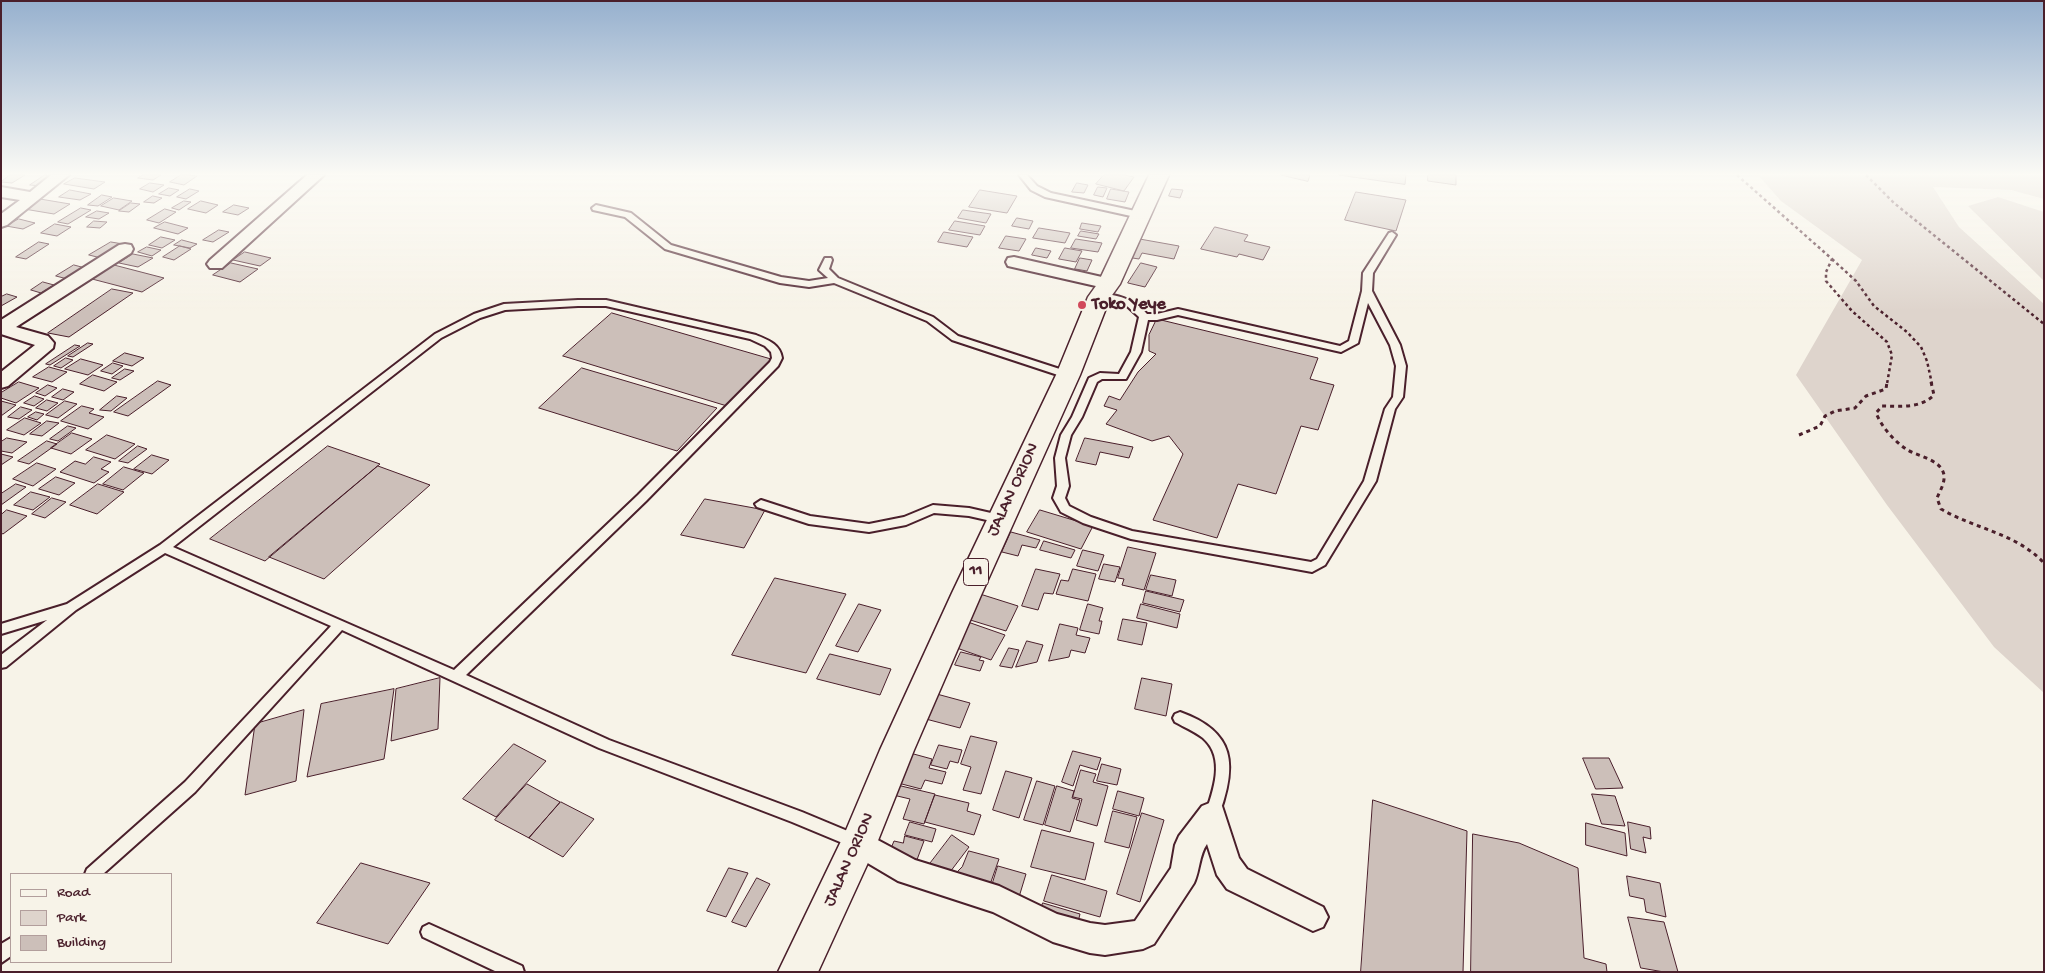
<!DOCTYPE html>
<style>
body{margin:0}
#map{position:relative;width:2045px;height:973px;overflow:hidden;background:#f7f3e8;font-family:"Gochi Hand",sans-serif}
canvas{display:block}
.frame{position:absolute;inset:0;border:2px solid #4a1f2b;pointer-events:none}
.legend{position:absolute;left:10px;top:873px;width:162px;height:90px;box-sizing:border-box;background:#f7f3e8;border:1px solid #b29e9c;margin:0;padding:6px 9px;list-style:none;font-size:15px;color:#4a1f2b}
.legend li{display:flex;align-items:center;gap:10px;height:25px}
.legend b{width:25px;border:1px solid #b29e9c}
</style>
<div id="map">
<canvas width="2045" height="973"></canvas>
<div class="frame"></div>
<ul class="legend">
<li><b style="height:6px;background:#f7f3e8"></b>Road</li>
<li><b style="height:14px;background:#ded4cc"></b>Park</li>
<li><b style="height:14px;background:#ccbfb9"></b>Building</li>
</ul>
</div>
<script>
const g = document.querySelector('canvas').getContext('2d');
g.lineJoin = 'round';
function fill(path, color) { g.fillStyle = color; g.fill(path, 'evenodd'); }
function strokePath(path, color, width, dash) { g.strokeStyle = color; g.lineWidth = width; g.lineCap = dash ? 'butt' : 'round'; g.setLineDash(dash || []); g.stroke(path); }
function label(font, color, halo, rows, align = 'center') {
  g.font = font + ' "Gochi Hand",sans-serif'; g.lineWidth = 4; g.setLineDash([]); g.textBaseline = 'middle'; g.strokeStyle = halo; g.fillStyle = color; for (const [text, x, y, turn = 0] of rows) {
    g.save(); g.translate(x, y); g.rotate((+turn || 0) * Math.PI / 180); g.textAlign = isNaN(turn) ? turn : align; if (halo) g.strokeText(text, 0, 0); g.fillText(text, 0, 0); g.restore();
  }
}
fill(new Path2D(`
 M 1758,175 L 2044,175 L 2044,199 L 2011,190 L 1933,187 L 1959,227 L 2044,304 L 2044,693 L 1994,647 L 1887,505 L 1796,375 L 1862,260 L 1781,201 Z
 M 1998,197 L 2044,212 L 2044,281 L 1968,206 Z`), '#ded4cc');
const building = new Path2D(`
 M 10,175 L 25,175 L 12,183 L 1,182 Z
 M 45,175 L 56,177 L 41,186 L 30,185 Z
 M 143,175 L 161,175 L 153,180 L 138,178 Z
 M 181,175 L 189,175 L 197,176 L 184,185 L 170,182 Z
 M 1104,175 L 1125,175 L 1134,177 L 1124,191 L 1096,184 Z
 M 1281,175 L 1310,175 L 1308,181 Z
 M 1339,175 L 1406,175 L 1405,184 Z
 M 1428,175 L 1456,175 L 1456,185 L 1428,181 Z
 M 75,178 L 105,182 L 94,189 L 64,184 Z
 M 150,183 L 164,185 L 153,192 L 140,189 Z
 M 1077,183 L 1088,185 L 1084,193 L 1072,192 Z
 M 1098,187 L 1107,188 L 1103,197 L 1094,195 Z
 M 169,188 L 179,190 L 170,196 L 159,194 Z
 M 190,189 L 199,191 L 186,199 L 177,197 Z
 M 1111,189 L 1129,192 L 1125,202 L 1107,199 Z
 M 1172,189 L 1183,190 L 1180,198 L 1169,196 Z
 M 70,190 L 91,194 L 80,200 L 59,197 Z
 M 980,190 L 1017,196 L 1007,213 L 969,207 Z
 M 1356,192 L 1406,200 L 1396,231 L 1345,220 Z
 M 102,195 L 112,197 L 98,206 L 88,205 Z
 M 153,196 L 162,198 L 154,203 L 144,202 Z
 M 114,198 L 132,201 L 119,210 L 101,206 Z
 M 40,199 L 70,204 L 54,214 L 24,209 Z
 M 184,201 L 191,202 L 179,210 L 172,208 Z
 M 201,201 L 218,205 L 206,213 L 188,209 Z
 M 131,203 L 140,204 L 129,212 L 119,211 Z
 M 234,205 L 249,208 L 238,215 L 223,212 Z
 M 81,208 L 91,210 L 68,224 L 58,222 Z
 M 165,209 L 176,212 L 159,223 L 147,220 Z
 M 963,210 L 991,214 L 986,223 L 958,218 Z
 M 97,211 L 109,213 L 99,219 L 86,217 Z
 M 1017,218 L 1033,221 L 1029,229 L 1012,226 Z
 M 19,219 L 35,223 L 23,229 L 6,226 Z
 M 94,221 L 107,222 L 100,228 L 87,227 Z
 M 955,221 L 985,226 L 980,235 L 949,230 Z
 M 165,222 L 188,228 L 178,234 L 154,228 Z
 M 1082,223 L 1101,226 L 1098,232 L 1080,229 Z
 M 55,224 L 71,227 L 57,236 L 41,233 Z
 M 1215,227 L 1248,235 L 1244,241 L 1270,247 L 1263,260 L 1239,254 L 1237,257 L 1201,249 Z
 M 1039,228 L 1070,233 L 1065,243 L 1033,238 Z
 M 219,230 L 229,232 L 213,242 L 203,240 Z
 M 1081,231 L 1099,234 L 1096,239 L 1078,236 Z
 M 944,232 L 973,237 L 967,247 L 938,242 Z
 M 1006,236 L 1026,239 L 1019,251 L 999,248 Z
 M 161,237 L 175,240 L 162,248 L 149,245 Z
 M 1134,238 L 1179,246 L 1174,259 L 1142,253 L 1139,259 L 1126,257 Z
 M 1076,239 L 1102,243 L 1098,252 L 1071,248 Z
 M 182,240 L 197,244 L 190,248 L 174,245 Z
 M 39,242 L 49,244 L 26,259 L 16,257 Z
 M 111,242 L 123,244 L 101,258 L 89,255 Z
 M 180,246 L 191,249 L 174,260 L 163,257 Z
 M 147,247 L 161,250 L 152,256 L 138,252 Z
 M 1036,248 L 1051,251 L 1047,258 L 1032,255 Z
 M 1065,248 L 1082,251 L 1076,262 L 1059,259 Z
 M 245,252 L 271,258 L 260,266 L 233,260 Z
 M 133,254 L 153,258 L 138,267 L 119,263 Z
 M 1080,258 L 1092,260 L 1087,271 L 1075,269 Z
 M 231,263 L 258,269 L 240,282 L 213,275 Z
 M 1141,263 L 1157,267 L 1145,287 L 1128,283 Z
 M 74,265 L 89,269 L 71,280 L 56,276 Z
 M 114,265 L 164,278 L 142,292 L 92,279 Z
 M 43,282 L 54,285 L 41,293 L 31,290 Z
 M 112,289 L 133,293 L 69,337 L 48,333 Z
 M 7,294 L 17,297 L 1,306 L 1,297 Z
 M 612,313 L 771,359 L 727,406 L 563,356 Z
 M 1157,319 L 1318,358 L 1310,379 L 1334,385 L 1318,430 L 1301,426 L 1276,494 L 1238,484 L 1217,538 L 1153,520 L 1183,454 L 1169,436 L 1152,441 L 1106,424 L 1117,410 L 1104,406 L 1109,396 L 1120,400 L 1138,372 L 1156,354 L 1149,351 L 1149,335 Z
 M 88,343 L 93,344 L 73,357 L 68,356 Z
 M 75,345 L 80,346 L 50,365 L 46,364 Z
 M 125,353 L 144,358 L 132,366 L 113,361 Z
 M 66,358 L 73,360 L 61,368 L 54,366 Z
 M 81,359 L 103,365 L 88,375 L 65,369 Z
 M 113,363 L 123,366 L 112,374 L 101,371 Z
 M 49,367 L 67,372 L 52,382 L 33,377 Z
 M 582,368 L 717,408 L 677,451 L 539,408 Z
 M 125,369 L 134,371 L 120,380 L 112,378 Z
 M 93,375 L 117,382 L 104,391 L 80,384 Z
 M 158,381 L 171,385 L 128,416 L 114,412 Z
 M 19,382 L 39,388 L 16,403 L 1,398 L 1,393 Z
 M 48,385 L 57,388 L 45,396 L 36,393 Z
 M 63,389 L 74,392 L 63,400 L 52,397 Z
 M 35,396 L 44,399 L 34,406 L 24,403 Z
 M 117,396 L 127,398 L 111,411 L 100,410 Z
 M 47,400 L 58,403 L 47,411 L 36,408 Z
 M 1,401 L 16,405 L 1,416 Z
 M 65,401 L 77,404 L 58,418 L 46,415 Z
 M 82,406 L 94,409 L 89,413 L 104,417 L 88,429 L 61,421 Z
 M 21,407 L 32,410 L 19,419 L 8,417 Z
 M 36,412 L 44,414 L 37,420 L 28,417 Z
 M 25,418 L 41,423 L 24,435 L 7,430 Z
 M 47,421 L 59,423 L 42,436 L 30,434 Z
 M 68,426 L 76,428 L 58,441 L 50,439 Z
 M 72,433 L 92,439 L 71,454 L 51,448 Z
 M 107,435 L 135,444 L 115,459 L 86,450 Z
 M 7,438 L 27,442 L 12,453 L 1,451 L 1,442 Z
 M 1085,438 L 1133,447 L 1129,458 L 1100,452 L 1096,465 L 1076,461 Z
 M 47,441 L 57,444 L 29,464 L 18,461 Z
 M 138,446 L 147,449 L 128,463 L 119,461 Z
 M 328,446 L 380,464 L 265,561 L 210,539 Z
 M 1,454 L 13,457 L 1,465 Z
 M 152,455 L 169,460 L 152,474 L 134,469 Z
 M 94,457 L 111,462 L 101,469 L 109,472 L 94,483 L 60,472 L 75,461 L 85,464 Z
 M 37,463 L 56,469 L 33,486 L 13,479 Z
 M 378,466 L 430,485 L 324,579 L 269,557 Z
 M 124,467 L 144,473 L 123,490 L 103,484 Z
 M 56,477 L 75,483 L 59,495 L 39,489 Z
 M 16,484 L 26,487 L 1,505 L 1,494 Z
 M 98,484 L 124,492 L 97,514 L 70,505 Z
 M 31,492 L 50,497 L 33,510 L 14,505 Z
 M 52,498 L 66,502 L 45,518 L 32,514 Z
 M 705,499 L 765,510 L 744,548 L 681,535 Z
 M 7,510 L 27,516 L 3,534 L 1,533 L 1,515 Z
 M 1040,510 L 1093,526 L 1081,549 L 1027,532 Z
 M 1011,532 L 1040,540 L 1036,548 L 1022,545 L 1018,556 L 1002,552 Z
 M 1044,541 L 1075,550 L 1071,558 L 1040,550 Z
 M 1128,547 L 1156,553 L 1144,590 L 1122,585 L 1124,579 L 1118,578 Z
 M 1083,550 L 1104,555 L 1098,571 L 1077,566 Z
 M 1104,564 L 1120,567 L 1115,582 L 1099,579 Z
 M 1036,569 L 1060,574 L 1053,594 L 1044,593 L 1038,610 L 1022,606 Z
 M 1073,569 L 1096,574 L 1088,601 L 1056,594 L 1061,580 L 1068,581 Z
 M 1151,575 L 1176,580 L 1172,596 L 1146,590 Z
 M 775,578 L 846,594 L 806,673 L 732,655 Z
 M 1146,591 L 1184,600 L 1180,612 L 1143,603 Z
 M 980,594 L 1018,606 L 1006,631 L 967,619 Z
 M 859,604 L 881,610 L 858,652 L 836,646 Z
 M 1088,604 L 1103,608 L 1099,621 L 1102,621 L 1099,634 L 1080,630 Z
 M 1141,604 L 1180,614 L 1177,628 L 1137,618 Z
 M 1123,619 L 1147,623 L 1142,645 L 1118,640 Z
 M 965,621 L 1005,635 L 991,660 L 951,646 Z
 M 1060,624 L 1078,628 L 1076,635 L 1090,638 L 1085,653 L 1071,650 L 1069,657 L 1049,661 Z
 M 1027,641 L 1043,645 L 1037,662 L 1016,667 Z
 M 1009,648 L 1019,650 L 1012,668 L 1000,666 Z
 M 961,652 L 981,657 L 979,660 L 984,661 L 980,671 L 955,665 Z
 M 830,654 L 891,669 L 880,695 L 817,679 Z
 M 440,678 L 438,729 L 391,741 L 396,689 Z
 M 1142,678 L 1172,684 L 1166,716 L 1135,709 Z
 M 394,689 L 384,759 L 307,777 L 321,704 Z
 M 933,693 L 970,703 L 960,728 L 922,718 Z
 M 304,710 L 296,781 L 245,795 L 255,724 Z
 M 971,736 L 997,742 L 981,794 L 963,790 L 971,767 L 961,764 Z
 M 514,744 L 546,761 L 496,817 L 463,799 Z
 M 939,745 L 962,750 L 958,763 L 950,761 L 947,769 L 931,765 Z
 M 1073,751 L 1101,758 L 1097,770 L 1080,765 L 1073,786 L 1062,782 Z
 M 910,753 L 932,759 L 929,768 L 946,772 L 942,784 L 925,780 L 921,789 L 898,783 Z
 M 1583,758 L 1609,758 L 1623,788 L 1596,789 Z
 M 1102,764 L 1121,769 L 1117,785 L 1097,781 Z
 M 1081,770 L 1096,774 L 1093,782 L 1108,786 L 1097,826 L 1076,820 L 1082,799 L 1073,797 Z
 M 1006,771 L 1032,778 L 1019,818 L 993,810 Z
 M 1037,781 L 1055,786 L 1043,825 L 1024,820 Z
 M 527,784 L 560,802 L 529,838 L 495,820 Z
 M 897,785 L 935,794 L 924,824 L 903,819 L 910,799 L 893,795 Z
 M 1057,786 L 1074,791 L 1072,798 L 1080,800 L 1070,832 L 1045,825 Z
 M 1118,791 L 1144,798 L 1139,816 L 1113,809 Z
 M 1592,794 L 1615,796 L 1625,826 L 1602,824 Z
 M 935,795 L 969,803 L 967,811 L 981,815 L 974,835 L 925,822 Z
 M 1373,800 L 1467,831 L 1463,972 L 1361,972 Z
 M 561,802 L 594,819 L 563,857 L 529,838 Z
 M 1113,811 L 1137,817 L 1129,848 L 1105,842 Z
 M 1142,813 L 1164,820 L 1140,902 L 1117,894 Z
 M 910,822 L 936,829 L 932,842 L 905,835 Z
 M 1628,822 L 1650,827 L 1651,839 L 1643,837 L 1646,853 L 1631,849 Z
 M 1586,823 L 1625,833 L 1627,856 L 1586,845 Z
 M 1042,830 L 1094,843 L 1085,880 L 1031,867 Z
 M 1473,834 L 1519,843 L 1578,868 L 1584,958 L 1606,964 L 1607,972 L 1471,972 Z
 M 952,835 L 969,847 L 947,876 L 929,865 Z
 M 905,836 L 924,841 L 915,865 L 887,858 L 894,841 L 903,843 Z
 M 969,851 L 999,859 L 987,893 L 948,881 L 962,867 Z
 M 361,863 L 430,883 L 388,944 L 317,923 Z
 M 998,866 L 1026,874 L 1019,897 L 991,889 Z
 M 729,868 L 748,873 L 726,917 L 707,911 Z
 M 1052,875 L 1107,891 L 1100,917 L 1044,901 Z
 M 1627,876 L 1660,883 L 1666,917 L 1646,912 L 1644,899 L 1630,896 Z
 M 757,878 L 770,884 L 746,927 L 732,922 Z
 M 1043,903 L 1080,914 L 1076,930 L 1041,909 Z
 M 1628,917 L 1664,922 L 1678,972 L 1664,972 L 1641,968 Z`);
fill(building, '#ccbfb9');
strokePath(building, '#4a1f2b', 1);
const lane = new Path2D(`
 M 1019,175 L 1027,175 L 1037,186 L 1051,193 L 1140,212 L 1144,215 L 1140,218 L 1045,197 L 1031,190 Z
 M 596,205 L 631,213 L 671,245 L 781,277 L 809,281 L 828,278 L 819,270 L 825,258 L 831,258 L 832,260 L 829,269 L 838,278 L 933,317 L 958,336 L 1072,373 L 1073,375 L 1072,377 L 1064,377 L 952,340 L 927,321 L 834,283 L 809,287 L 780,283 L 665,249 L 625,217 L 593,210 L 592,208 Z
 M 1392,232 L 1396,235 L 1373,273 L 1372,291 L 1400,345 L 1406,366 L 1403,397 L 1395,409 L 1376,481 L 1325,565 L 1312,572 L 1131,539 L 1083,523 L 1061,512 L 1053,498 L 1057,486 L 1055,458 L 1061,435 L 1072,417 L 1089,378 L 1100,373 L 1119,374 L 1131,352 L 1139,317 L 1126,305 L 1096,299 L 1096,295 C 1114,292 1135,300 1147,314 L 1157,314 L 1178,309 L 1340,346 L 1349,341 L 1362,291 L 1363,273 L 1389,233 ZM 1368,303 L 1390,345 L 1396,366 L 1393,397 L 1385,409 L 1364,481 L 1317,559 L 1311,562 L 1132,531 L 1091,517 L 1069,506 L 1065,498 L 1069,486 L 1065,458 L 1071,435 L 1082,417 L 1097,382 L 1102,379 L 1126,379 L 1141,352 L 1148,320 L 1157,320 L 1178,315 L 1341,352 L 1358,343 Z
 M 578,300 L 606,300 L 756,335 C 768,340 780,344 782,358 L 778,366 L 646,501 L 466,675 L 609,740 L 802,812 L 862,837 L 864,842 L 862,847 L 857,849 L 792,822 L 599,748 L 342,630 L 195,792 L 103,874 L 85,874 L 87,869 L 185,782 L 331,626 L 165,553 L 76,610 L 6,667 L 1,668 L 1,655 L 47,620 L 1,634 L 1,624 L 67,604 L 160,545 L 435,334 L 474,314 L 504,304 ZM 578,306 L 606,306 L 750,339 L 765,346 L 771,352 L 772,358 L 770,362 L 638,495 L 454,670 L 173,547 L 441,338 L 480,318 L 505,310 Z
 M 761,500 L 810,516 L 869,524 L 904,517 L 933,505 L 969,508 L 1004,516 L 1006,519 L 1004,522 L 1000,523 L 969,516 L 934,513 L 906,525 L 869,532 L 809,524 L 757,507 L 755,504 Z
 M 1180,712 C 1236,732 1237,765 1219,815 L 1217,820 L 1212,822 L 1207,820 L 1205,815 C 1213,791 1226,758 1203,738 C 1194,731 1184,727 1175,722 L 1173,718 L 1175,714 Z
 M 429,924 L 522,966 L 524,972 L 497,972 L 423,937 L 421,932 L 423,927 Z
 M 11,938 L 11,956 L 1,963 L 1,944 Z`);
const street = new Path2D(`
 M 51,175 L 69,175 L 7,225 L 1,227 L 1,214 L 20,200 L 1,197 L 1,187 L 30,192 Z
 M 307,175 L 324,175 L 222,268 L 210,268 L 207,264 L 210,260 Z
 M 125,244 L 131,245 L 133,249 L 131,253 L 16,327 L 48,336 L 54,343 L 53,348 L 8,386 L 1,388 L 1,372 L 35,345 L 1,334 L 1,320 L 119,245 Z
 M 1014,257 L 1115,280 L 1118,284 L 1115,288 L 1109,289 L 1008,266 L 1006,262 L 1008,258 Z
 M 1212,802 L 1222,806 L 1239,858 L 1247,869 L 1323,907 L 1328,917 L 1323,927 L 1313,931 L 1227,889 L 1217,875 L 1207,844 C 1199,855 1200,870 1194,883 L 1154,944 L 1143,949 L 1105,955 L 1090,953 L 1053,942 L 993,912 L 898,881 L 849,852 L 845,843 L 849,834 L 859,830 L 915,860 L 999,886 L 1057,914 L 1090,923 L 1105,925 L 1135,921 L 1171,868 L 1175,845 L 1179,836 L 1202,806 Z`);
const highway = new Path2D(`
 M 1149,175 L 1169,175 L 1120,284 L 1110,298 L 1080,375 L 982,593 L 914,750 L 877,843 L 818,972 L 778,972 L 844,835 L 880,750 L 952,593 L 1056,375 L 1088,297 L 1098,283 Z`);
strokePath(lane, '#4a1f2b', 4);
strokePath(street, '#4a1f2b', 4);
strokePath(highway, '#4a1f2b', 3);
strokePath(new Path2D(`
 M 1737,175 L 1832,259 L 1826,272 L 1826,281 L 1852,311 L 1887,342 L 1892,355 L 1887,384
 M 1866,175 L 1894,203 L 2044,324
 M 1832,259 L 1856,281 L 1874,306 L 1907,332 L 1921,347 L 1927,361 L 1932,384`), '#4a1f2b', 2.5, [3, 3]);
strokePath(new Path2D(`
 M 1931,382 L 1934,395 C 1920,409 1900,406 1882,406 L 1876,413 C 1882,427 1893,440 1906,449 C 1918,457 1941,459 1944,475 C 1945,483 1940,491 1937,498 L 1941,509 C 1975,529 2016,533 2044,563
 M 1799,435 L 1820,426 L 1825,416 L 1835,411 L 1855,408 L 1866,396 L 1886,389 L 1887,382`), '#4a1f2b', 3, [4, 4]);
fill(lane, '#f7f3e8');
fill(street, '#f7f3e8');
fill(highway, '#f7f3e8');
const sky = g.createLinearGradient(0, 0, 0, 311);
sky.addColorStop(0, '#96b0ce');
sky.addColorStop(0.56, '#fbfaf5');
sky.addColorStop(1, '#fbfaf500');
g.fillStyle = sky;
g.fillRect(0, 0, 2045, 311);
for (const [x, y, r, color] of [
 [1082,305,5,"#d1495b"]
]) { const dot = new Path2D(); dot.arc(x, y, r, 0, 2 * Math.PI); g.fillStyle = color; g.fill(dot); strokePath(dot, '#f7f3e8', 2); }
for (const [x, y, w] of [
 [976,572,25]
]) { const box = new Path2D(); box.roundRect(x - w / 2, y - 13.5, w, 27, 4); g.fillStyle = '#f7f3e8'; g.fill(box); strokePath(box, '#4a1f2b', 1); }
label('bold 16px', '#4a1f2b', null, [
 ["11",976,572]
]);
label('bold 18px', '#4a1f2b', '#f7f3e8', [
 ["Toko Yeye",1092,305]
], 'left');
label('18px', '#4a1f2b', '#f7f3e8', [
 ["JALAN ORION",1014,490,-65],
 ["JALAN ORION",850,860,-66]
]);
</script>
